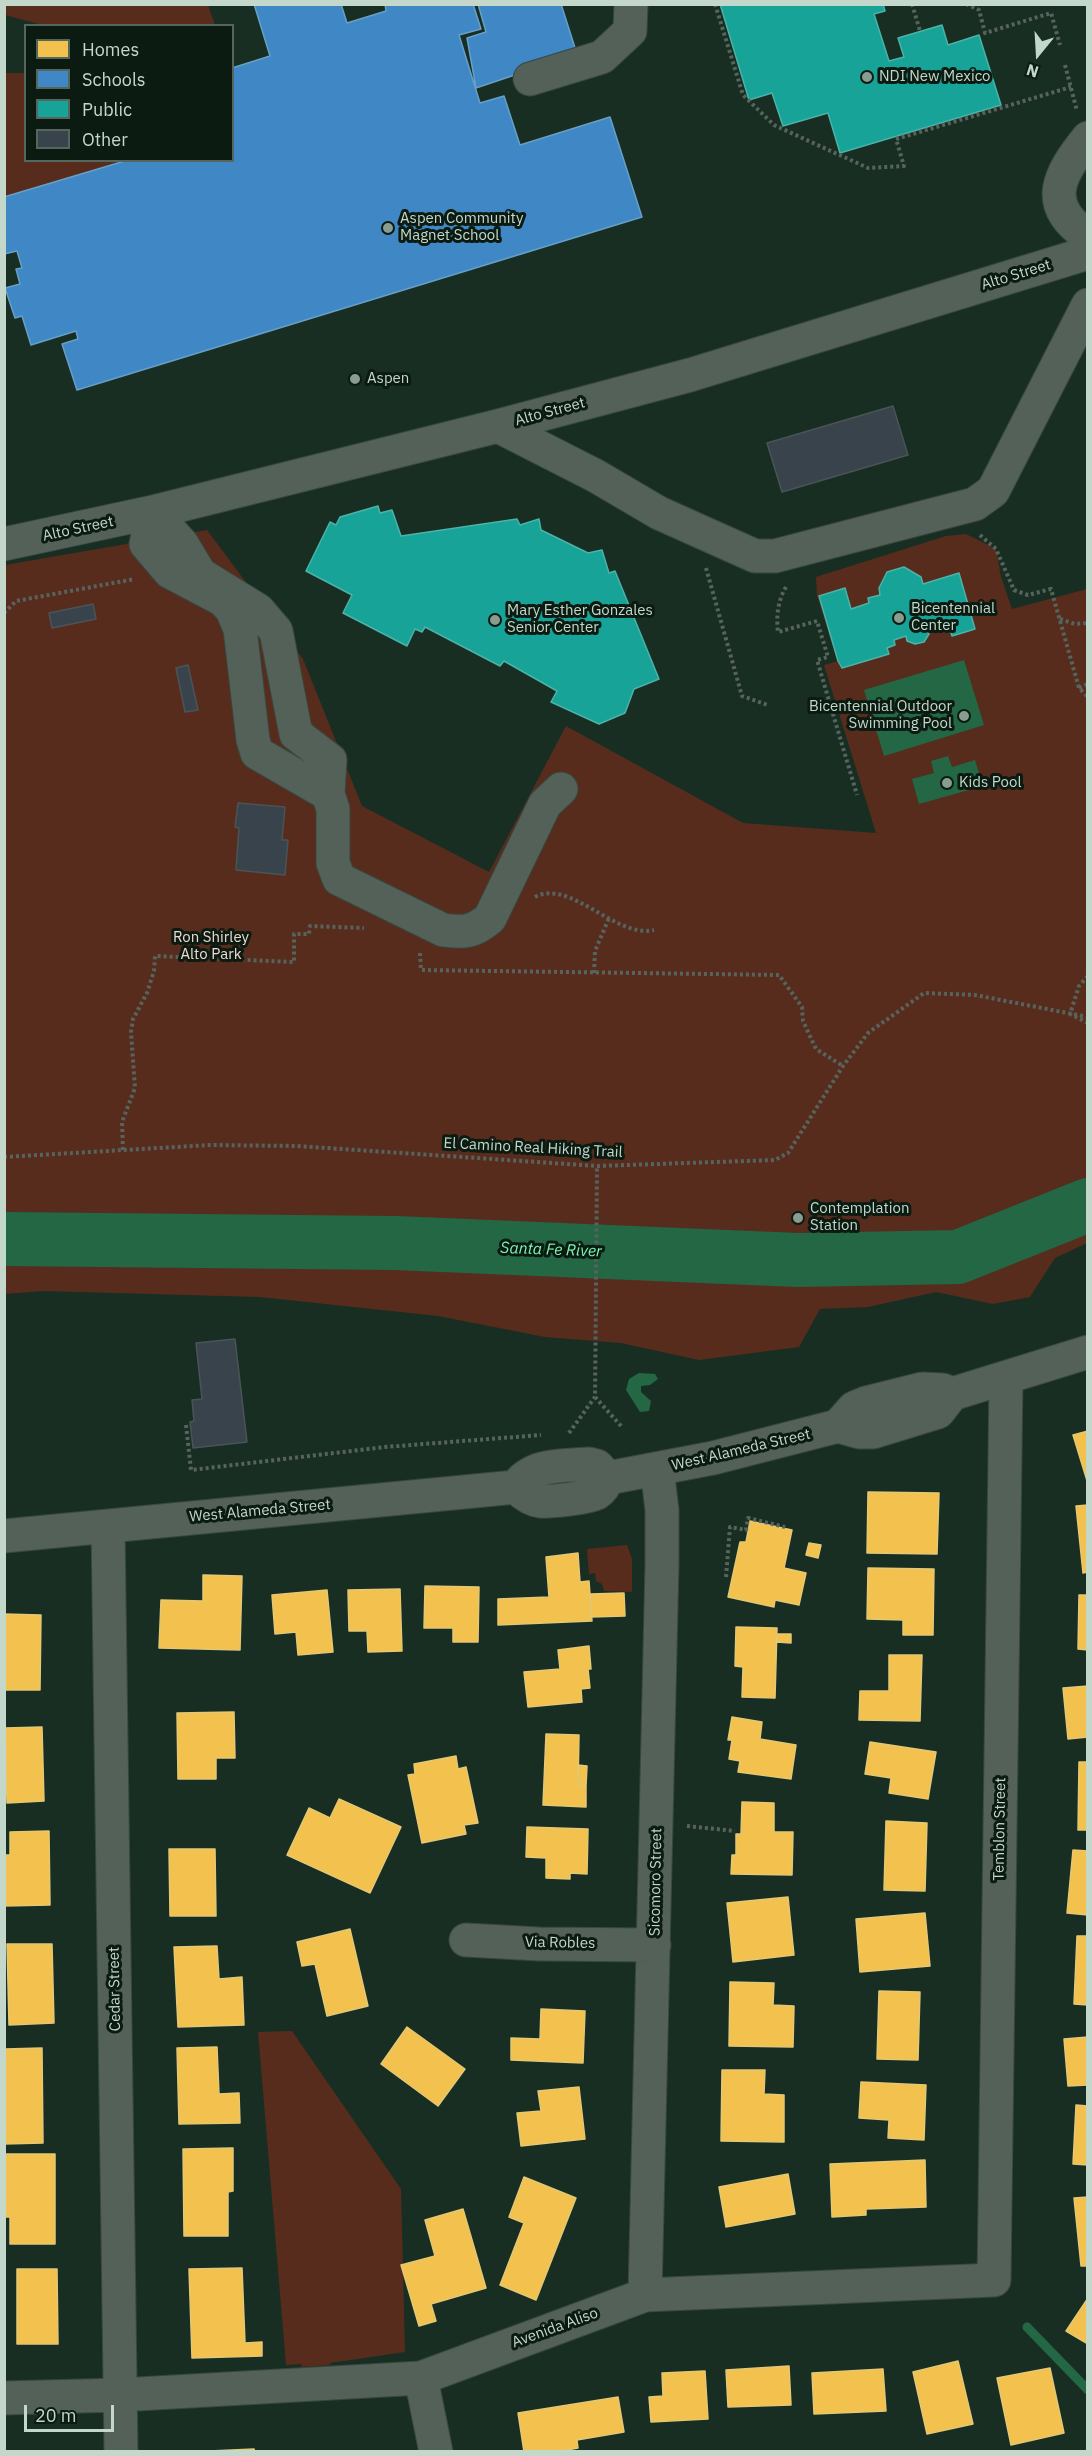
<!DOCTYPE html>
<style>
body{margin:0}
#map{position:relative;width:1092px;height:2456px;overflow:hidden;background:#192e23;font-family:"IBM Plex Sans",sans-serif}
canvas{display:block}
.frame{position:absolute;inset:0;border:6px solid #c3d8cb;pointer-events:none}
.legend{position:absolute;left:24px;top:24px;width:210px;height:138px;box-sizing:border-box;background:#0b1b12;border:2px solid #55675c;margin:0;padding:8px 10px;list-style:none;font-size:18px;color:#c3d8cb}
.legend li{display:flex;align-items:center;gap:12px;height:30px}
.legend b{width:30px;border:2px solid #55675c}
.north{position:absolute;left:1008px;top:24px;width:60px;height:60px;-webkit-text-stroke:4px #0b1b12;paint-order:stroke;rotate:198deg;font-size:16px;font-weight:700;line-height:24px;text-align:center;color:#c3d8cb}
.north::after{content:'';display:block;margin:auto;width:21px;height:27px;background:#c3d8cb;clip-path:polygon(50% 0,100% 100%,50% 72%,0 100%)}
.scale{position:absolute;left:24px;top:2405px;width:90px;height:27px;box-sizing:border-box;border:3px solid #c3d8cb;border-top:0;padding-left:8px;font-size:18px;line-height:21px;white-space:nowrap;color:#c3d8cb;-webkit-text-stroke:4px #0b1b12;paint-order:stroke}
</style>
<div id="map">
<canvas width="1092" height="2456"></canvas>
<div class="frame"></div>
<ul class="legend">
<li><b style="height:16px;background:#f2c14e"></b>Homes</li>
<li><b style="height:16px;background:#3f88c5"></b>Schools</li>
<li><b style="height:16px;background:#17a398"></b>Public</li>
<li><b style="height:16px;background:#39434c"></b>Other</li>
</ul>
<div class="north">N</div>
<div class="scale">20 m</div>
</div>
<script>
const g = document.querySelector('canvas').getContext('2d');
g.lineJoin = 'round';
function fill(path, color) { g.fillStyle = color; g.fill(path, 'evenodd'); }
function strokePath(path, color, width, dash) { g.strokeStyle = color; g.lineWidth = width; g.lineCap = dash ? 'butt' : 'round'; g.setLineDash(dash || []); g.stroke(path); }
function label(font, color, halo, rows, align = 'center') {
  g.font = font + ' "IBM Plex Sans",sans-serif'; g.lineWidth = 6; g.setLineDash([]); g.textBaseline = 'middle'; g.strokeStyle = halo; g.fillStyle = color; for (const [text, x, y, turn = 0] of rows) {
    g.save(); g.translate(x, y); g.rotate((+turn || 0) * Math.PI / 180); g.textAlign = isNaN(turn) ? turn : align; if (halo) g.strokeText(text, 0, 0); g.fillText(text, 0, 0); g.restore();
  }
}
fill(new Path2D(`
 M 5,4 L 208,5 L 215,25 L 46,26 L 5,15 Z
 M 4,73 L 25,73 L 26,160 L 128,161 L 5,197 Z
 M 207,530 L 303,659 L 362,806 L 489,872 L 566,726 L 743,823 L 876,833 L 824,665 L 838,661 L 817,596 L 816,577 L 946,536 L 966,534 L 996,549 L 1001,577 L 1012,609 L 1087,589 L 1087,1243 L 1055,1258 L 1030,1297 L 993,1304 L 936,1292 L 868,1307 L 820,1309 L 799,1347 L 699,1360 L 621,1343 L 545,1337 L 438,1316 L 260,1297 L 43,1291 L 5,1294 L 5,565 Z
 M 627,1545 L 632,1559 L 632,1592 L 604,1591 L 602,1584 L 596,1581 L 595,1573 L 589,1574 L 587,1549 Z
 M 292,2031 L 401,2189 L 405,2352 L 330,2363 L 330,2365 L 302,2367 L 301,2364 L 286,2365 L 258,2032 Z`), '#572c1d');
fill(new Path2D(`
 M 964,660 L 984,725 L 884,756 L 864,690 Z
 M 948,756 L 952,767 L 975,760 L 983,786 L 919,804 L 912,779 L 934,773 L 931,761 Z
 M 639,1373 L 655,1374 L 658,1379 L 650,1385 L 641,1386 L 641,1392 L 651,1401 L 649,1411 L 640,1412 L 626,1390 L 629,1379 Z`), '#236745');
const homes = new Path2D(`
 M 1088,1431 L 1088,1484 L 1073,1435 Z
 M 868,1492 L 939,1493 L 937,1554 L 867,1553 Z
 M 1088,1505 L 1088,1572 L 1083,1573 L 1076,1506 Z
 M 750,1521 L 792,1530 L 784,1568 L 806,1573 L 799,1605 L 775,1600 L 774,1607 L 728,1597 L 740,1542 L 746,1542 Z
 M 809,1543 L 821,1545 L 818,1558 L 806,1555 Z
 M 578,1553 L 580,1582 L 589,1581 L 592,1621 L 498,1625 L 498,1599 L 549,1597 L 546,1557 Z
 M 868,1568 L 934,1569 L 933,1635 L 903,1635 L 903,1620 L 867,1619 Z
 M 203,1575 L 242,1576 L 240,1650 L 159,1648 L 161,1600 L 203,1601 Z
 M 425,1586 L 479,1587 L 478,1642 L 453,1642 L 453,1628 L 424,1628 Z
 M 400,1589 L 402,1651 L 368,1652 L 367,1631 L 349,1631 L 348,1590 Z
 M 327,1590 L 333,1652 L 298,1655 L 296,1632 L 275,1634 L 272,1595 Z
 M 624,1593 L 625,1616 L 591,1617 L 590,1594 Z
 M 1079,1595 L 1088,1595 L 1088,1650 L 1078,1649 Z
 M 4,1614 L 41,1615 L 40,1690 L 4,1690 Z
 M 736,1627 L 777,1628 L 775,1698 L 742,1697 L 743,1667 L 735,1666 Z
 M 777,1634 L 791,1634 L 791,1643 L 777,1642 Z
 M 589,1646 L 591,1669 L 588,1669 L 590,1688 L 581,1689 L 582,1702 L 528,1707 L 524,1672 L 560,1669 L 558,1650 Z
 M 889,1655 L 922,1655 L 920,1721 L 859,1720 L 860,1691 L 889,1691 Z
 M 1088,1686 L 1088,1737 L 1068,1739 L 1063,1688 Z
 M 234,1712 L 235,1758 L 216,1758 L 216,1779 L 178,1779 L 177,1713 Z
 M 732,1717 L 762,1722 L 760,1739 L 796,1745 L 791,1779 L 738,1772 L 740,1761 L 729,1759 L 732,1740 L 728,1740 Z
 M 42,1727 L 44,1801 L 7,1803 L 5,1728 Z
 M 546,1734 L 579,1735 L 578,1786 L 586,1786 L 586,1807 L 543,1805 Z
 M 870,1742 L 936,1752 L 928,1799 L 889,1793 L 891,1778 L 865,1774 Z
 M 456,1756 L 458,1769 L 466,1767 L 478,1823 L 464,1825 L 466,1834 L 422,1843 L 408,1775 L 415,1774 L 414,1764 Z
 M 1079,1762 L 1088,1762 L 1088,1830 L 1078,1830 Z
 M 578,1765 L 587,1766 L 586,1786 L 578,1786 Z
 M 339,1799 L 401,1827 L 370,1893 L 287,1855 L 309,1808 L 330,1818 Z
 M 742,1802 L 774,1803 L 774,1832 L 793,1832 L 792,1875 L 731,1874 L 732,1855 L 736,1855 L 736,1834 L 741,1834 Z
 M 886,1821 L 927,1823 L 925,1891 L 884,1890 Z
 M 527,1827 L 588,1829 L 587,1874 L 570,1873 L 570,1879 L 546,1878 L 546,1858 L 526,1857 Z
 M 49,1831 L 50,1905 L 4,1906 L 4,1855 L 10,1855 L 10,1832 Z
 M 169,1849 L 215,1849 L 216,1916 L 170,1916 Z
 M 1073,1850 L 1088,1851 L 1088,1915 L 1067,1913 Z
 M 788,1897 L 794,1955 L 733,1962 L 727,1903 Z
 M 925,1913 L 930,1966 L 860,1972 L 856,1919 Z
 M 350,1929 L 368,2006 L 327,2016 L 315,1964 L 302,1966 L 297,1942 Z
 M 1077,1936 L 1088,1936 L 1088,2005 L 1074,2004 Z
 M 7,1944 L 52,1944 L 54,2023 L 9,2025 Z
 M 217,1946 L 219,1979 L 242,1977 L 244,2025 L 178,2027 L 174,1947 Z
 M 730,1982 L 774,1983 L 773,2005 L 794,2006 L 793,2047 L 729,2046 Z
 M 879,1991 L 920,1992 L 918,2060 L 877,2059 Z
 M 541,2009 L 585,2011 L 583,2063 L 511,2060 L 511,2038 L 540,2039 Z
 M 407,2027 L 465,2069 L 438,2106 L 381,2064 Z
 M 1088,2037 L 1088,2085 L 1068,2086 L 1064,2039 Z
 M 217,2047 L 219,2094 L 239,2093 L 240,2123 L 179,2124 L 177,2048 Z
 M 42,2048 L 43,2143 L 4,2144 L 5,2049 Z
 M 722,2070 L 765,2070 L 764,2094 L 784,2095 L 784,2142 L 721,2141 Z
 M 861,2082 L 926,2085 L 924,2140 L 888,2138 L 889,2120 L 859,2118 Z
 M 579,2087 L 585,2139 L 521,2146 L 517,2113 L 541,2111 L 538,2091 Z
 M 1076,2105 L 1088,2106 L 1088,2165 L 1073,2164 Z
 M 233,2148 L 233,2191 L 228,2192 L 228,2236 L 184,2236 L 183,2149 Z
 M 4,2154 L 55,2154 L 55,2244 L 10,2244 L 10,2217 L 4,2217 Z
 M 925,2160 L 926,2207 L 866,2209 L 866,2215 L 832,2217 L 830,2164 Z
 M 788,2174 L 795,2214 L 726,2227 L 719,2187 Z
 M 524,2177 L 576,2198 L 536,2300 L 500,2285 L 524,2223 L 509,2217 Z
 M 1088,2197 L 1088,2266 L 1081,2266 L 1074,2198 Z
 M 463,2209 L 486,2288 L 431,2304 L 436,2321 L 419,2326 L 401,2265 L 435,2256 L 425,2220 Z
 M 242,2268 L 245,2343 L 262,2342 L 262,2356 L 192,2358 L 189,2269 Z
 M 17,2269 L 57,2269 L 58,2344 L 17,2344 Z
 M 1088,2298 L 1088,2344 L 1066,2331 Z
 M 958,2361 L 973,2424 L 927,2434 L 913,2372 Z
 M 789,2366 L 791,2405 L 728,2407 L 726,2370 Z
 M 1050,2368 L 1064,2433 L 1011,2445 L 997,2378 Z
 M 883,2369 L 886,2411 L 814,2414 L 812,2373 Z
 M 705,2371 L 708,2419 L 651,2422 L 649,2397 L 663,2396 L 662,2373 Z
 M 618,2397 L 624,2432 L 577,2440 L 578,2448 L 556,2452 L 524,2452 L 518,2413 Z
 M 254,2449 L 255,2452 L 187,2452 Z`);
fill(homes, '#f2c14e');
strokePath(homes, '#e4c874', 1.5);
const schools = new Path2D(`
 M 254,4 L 341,4 L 347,23 L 386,11 L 385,4 L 473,4 L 481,29 L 459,35 L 480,103 L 504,96 L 520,145 L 610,117 L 642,217 L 77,390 L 62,344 L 78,339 L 76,331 L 31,345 L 22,316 L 15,318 L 5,288 L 20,284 L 16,269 L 22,268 L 17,251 L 4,254 L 4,197 L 128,160 L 232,160 L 232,68 L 270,56 Z
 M 478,4 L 561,4 L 577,54 L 476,88 L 467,38 L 486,32 Z`);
fill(schools, '#3f88c5');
strokePath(schools, '#67a0c7', 1.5);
const public = new Path2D(`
 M 720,4 L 883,4 L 885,11 L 874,14 L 889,61 L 904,57 L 898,38 L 942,25 L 948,45 L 979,35 L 1001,105 L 840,153 L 828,113 L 783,126 L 772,93 L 749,100 Z
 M 378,506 L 380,513 L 392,510 L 401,536 L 517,519 L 520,525 L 539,519 L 541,530 L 588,553 L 602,550 L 609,573 L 615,571 L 659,679 L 634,689 L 625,713 L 599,724 L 551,702 L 557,691 L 504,661 L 500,666 L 425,627 L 422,632 L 415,629 L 407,646 L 343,613 L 352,595 L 306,571 L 330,522 L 336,525 L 340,517 Z
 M 904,567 L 921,577 L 923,584 L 959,573 L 975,629 L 952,636 L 950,629 L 944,632 L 942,627 L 928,631 L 929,634 L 924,642 L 915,644 L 907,641 L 906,636 L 894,640 L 895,645 L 887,648 L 889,654 L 842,668 L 838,661 L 819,596 L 845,588 L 851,609 L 869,603 L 868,598 L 880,595 L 879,588 L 887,572 Z`);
fill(public, '#17a398');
strokePath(public, '#4bb3a7', 1.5);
strokePath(new Path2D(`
 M 1027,2327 L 1088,2390`), '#236745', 9);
strokePath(new Path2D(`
 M 4,1239 L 395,1243 L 798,1260 L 958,1257 L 1088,1205`), '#236745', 54);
const building = new Path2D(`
 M 893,406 L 908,455 L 782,492 L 767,443 Z
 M 93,604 L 96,619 L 52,628 L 49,613 Z
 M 188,665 L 198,710 L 185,712 L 176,668 Z
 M 238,803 L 285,807 L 282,840 L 288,840 L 285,875 L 236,870 L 239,828 L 235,827 Z
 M 235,1339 L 247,1442 L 193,1448 L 190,1422 L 194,1421 L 192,1400 L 202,1399 L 196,1343 Z`);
fill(building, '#39434c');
strokePath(building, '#4a5456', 1.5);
const minor = new Path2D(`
 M 530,79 L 602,57 L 630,31 L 631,4
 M 1088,138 C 1059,174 1041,205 1088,236
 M 498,426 L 596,476 L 659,513 L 755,556 L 775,556 L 975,504 L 993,491 L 1088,305
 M 153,512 L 182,544 L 200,574 L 258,610 L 276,631 L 296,734 L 330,760 L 328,794 L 333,809 L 333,863 L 339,879 L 443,930 C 464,933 474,932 490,918 L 545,804 L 561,789
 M 153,512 L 146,544 L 170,572 L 223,600 L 232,610 L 240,629 L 253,740 L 257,753 L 328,794
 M 4,544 L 153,512 L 498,426 L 690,375 L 1088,253
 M 838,1426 L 854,1408 L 866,1403 L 922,1389 L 943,1390 L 952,1394 L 1088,1352
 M 608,1478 L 713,1458 L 838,1426 L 860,1432 L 873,1432 L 938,1412 L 952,1394
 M 516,1487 C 522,1493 531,1500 540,1501 C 551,1502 587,1498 597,1493 C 603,1489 605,1484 608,1478
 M 516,1487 C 532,1463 563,1466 589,1464 L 597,1466 L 608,1478
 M 108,1526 L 121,2452
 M 4,1536 L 516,1487
 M 466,1940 L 539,1944 L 654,1945
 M 645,2295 L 662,1564 L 662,1510 L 657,1469
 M 421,2378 L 436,2452
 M 4,2398 L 120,2395 L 421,2378 L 645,2295 L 994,2280 L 1006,1379`);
strokePath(minor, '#38483f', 35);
strokePath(new Path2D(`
 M 715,4 L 743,95 L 774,125 L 868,168 L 904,166 L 896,139 L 1071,87
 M 912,4 L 920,31
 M 966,4 L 979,10 L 985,33 L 1051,13 L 1060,45
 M 1065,65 L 1077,111
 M 980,535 L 996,549 L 1014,590 L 1028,595 L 1051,589 L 1079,688 L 1088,697
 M 706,568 L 742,696 L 768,705
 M 786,587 C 778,600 776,617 778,632 L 817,621 L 828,657 L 817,660 L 857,795
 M 4,613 L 16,601 L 135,579
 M 1060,619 L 1075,624 L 1088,623
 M 1079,688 L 1088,684
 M 535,897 C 570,878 616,939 654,930
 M 420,953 L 421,970 L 779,975 L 802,1007 L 803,1021 L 816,1049 L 843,1066
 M 594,973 L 595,951 L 609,918
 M 1088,976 L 1079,986 L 1070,1014 L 1088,1023
 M 123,1150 L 122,1122 L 135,1088 L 131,1032 L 133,1019 L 147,993 L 154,971 L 155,956 L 294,962 L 294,934 L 309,934 L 310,926 L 364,928
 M 4,1157 L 210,1145 L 297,1146 L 597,1166 L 775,1160 L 788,1153 L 843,1066 L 868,1033 L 924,993 L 975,995 L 1088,1017
 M 595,1397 L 622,1427
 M 186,1425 L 191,1470 L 385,1447 L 541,1435
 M 569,1433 L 595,1397 L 597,1166
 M 726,1577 L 730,1527 L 746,1530 L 748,1518 L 785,1527
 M 687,1826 L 735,1831`), '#57645d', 4, [3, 3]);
strokePath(minor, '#536159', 33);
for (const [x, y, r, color] of [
 [867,77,6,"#889c90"],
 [388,228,6,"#889c90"],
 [355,379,6,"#889c90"],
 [899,618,6,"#889c90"],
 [495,620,6,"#889c90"],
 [964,716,6,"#889c90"],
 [947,783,6,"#889c90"],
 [798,1218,6,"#889c90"]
]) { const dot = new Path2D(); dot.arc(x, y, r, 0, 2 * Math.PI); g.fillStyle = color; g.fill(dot); strokePath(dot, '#0b1b12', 2); }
label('15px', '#c3d8cb', '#0b1b12', [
 ["NDI New Mexico",879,77],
 ["Aspen Community",400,219],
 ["Magnet School",400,236],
 ["Aspen",367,379],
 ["Bicentennial",911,609],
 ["Center",911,626],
 ["Mary Esther Gonzales",507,611],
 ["Senior Center",507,628],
 ["Bicentennial Outdoor",952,707,"right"],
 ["Swimming Pool",952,724,"right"],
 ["Kids Pool",959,783],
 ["Contemplation",810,1209],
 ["Station",810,1226]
], 'left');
label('15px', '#c3d8cb', '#0b1b12', [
 ["Alto Street",1016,275,-17],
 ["Alto Street",550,412,-15],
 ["Alto Street",78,529,-12],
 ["El Camino Real Hiking Trail",533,1148,3],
 ["West Alameda Street",741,1450,-13],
 ["West Alameda Street",260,1511,-5],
 ["Temblon Street",1000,1829,-89],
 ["Sicomoro Street",656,1882,-89],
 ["Via Robles",560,1943,1],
 ["Cedar Street",115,1989,-91],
 ["Avenida Aliso",555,2328,-20]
]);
label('15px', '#f0d7d0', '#0b1b12', [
 ["Ron Shirley",211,938],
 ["Alto Park",211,955]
]);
label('italic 16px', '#7cf7b4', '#0b1b12', [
 ["Santa Fe River",551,1250,2]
]);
</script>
